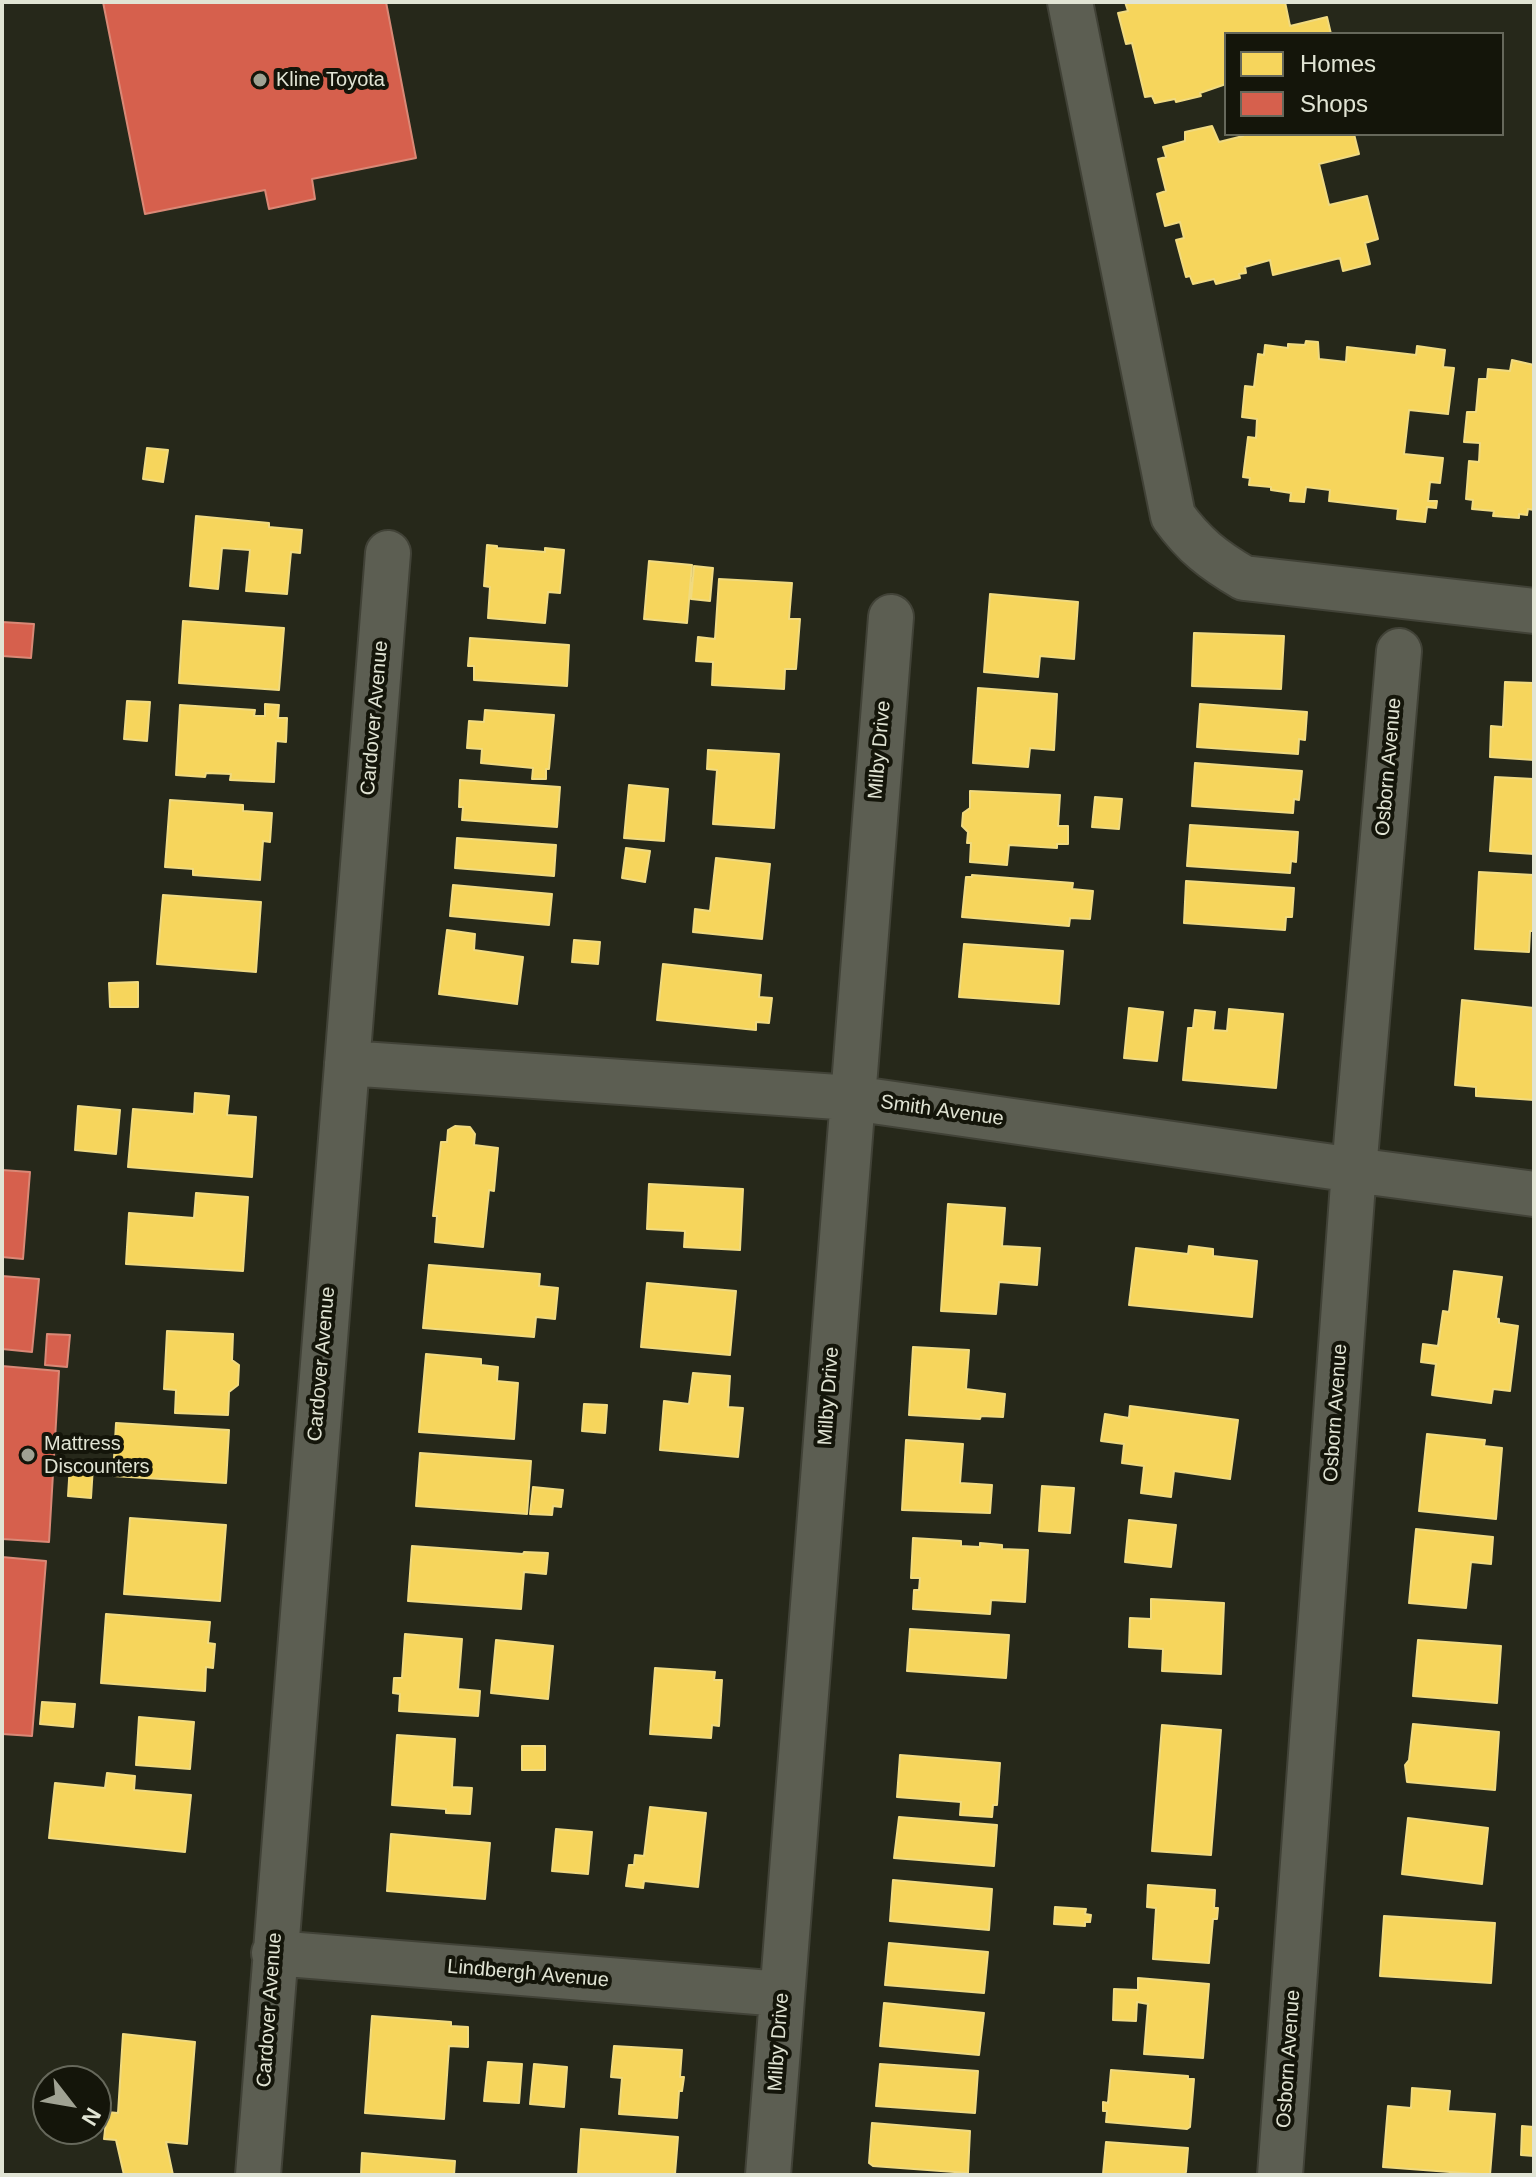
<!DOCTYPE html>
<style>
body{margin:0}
#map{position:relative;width:1536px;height:2177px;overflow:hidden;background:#26281a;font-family:Helvetica,sans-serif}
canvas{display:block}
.frame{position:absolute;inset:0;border:4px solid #e1e4d4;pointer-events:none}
.legend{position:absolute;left:1224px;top:32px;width:280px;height:104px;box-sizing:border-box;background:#14150a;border:2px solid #66685b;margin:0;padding:10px 14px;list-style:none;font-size:24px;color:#e1e4d4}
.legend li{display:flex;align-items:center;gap:16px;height:40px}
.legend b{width:40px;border:2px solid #66685b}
.north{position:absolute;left:32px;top:2065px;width:80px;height:80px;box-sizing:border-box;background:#14150a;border:2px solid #66685b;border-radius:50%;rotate:121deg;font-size:22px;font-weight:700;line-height:32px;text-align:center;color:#e1e4d4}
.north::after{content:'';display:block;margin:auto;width:28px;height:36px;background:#a0a293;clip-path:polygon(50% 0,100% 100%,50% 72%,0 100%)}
</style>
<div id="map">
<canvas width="1536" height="2177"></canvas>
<div class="frame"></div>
<ul class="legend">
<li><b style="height:22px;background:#f6d55c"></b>Homes</li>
<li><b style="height:22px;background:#d6604d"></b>Shops</li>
</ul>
<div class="north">N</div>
</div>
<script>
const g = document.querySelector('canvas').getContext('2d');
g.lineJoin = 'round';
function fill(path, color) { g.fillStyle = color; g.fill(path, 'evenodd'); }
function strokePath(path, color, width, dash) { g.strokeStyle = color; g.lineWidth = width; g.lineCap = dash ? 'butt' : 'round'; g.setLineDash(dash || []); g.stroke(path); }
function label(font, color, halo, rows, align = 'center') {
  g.font = font + ' Helvetica,sans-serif'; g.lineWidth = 8; g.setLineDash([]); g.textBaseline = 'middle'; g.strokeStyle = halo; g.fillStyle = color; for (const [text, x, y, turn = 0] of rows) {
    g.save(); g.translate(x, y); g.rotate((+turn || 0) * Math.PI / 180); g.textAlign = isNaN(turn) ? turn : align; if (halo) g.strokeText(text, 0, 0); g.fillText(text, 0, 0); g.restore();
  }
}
const homes = new Path2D(`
 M 1125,2 L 1285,2 L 1290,26 L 1327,17 L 1331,34 L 1226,34 L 1226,84 L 1200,93 L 1201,96 L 1176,102 L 1175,99 L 1155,103 L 1152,96 L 1145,97 L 1132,43 L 1126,44 L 1118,13 L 1128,11 Z
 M 1212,126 L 1219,142 L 1243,136 L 1243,134 L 1354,134 L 1359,154 L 1319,164 L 1329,205 L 1367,196 L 1378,239 L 1365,243 L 1370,264 L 1343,271 L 1340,258 L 1273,275 L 1270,260 L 1245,267 L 1246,273 L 1239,274 L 1240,278 L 1216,284 L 1214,279 L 1193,284 L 1190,276 L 1186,277 L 1176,240 L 1184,238 L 1180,222 L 1165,226 L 1157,194 L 1166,191 L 1158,159 L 1166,157 L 1163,147 L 1185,141 L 1185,132 Z
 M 1306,341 L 1318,342 L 1319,359 L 1346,362 L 1347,347 L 1416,355 L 1417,346 L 1445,350 L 1443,367 L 1454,368 L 1448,414 L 1409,410 L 1404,454 L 1443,458 L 1440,483 L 1430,482 L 1428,501 L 1437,501 L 1436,508 L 1427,507 L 1425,522 L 1397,519 L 1398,509 L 1329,501 L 1330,490 L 1306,487 L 1304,502 L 1290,501 L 1291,493 L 1271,490 L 1271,487 L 1249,485 L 1250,478 L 1243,477 L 1248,437 L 1256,438 L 1257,419 L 1242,417 L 1245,386 L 1254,387 L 1258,354 L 1264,355 L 1265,345 L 1288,348 L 1288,344 L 1305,345 Z
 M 1512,360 L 1534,365 L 1534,510 L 1528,509 L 1527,515 L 1519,514 L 1519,518 L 1493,516 L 1494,511 L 1472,509 L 1473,500 L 1466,499 L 1469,461 L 1479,462 L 1480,443 L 1464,442 L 1467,412 L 1476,412 L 1479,379 L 1487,379 L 1488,369 L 1510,371 Z
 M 147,448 L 168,450 L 163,482 L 143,479 Z
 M 196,516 L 269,523 L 269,527 L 302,530 L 300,553 L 291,552 L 287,594 L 246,591 L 250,550 L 222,548 L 218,589 L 190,586 Z
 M 487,545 L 497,546 L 497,548 L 545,552 L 545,548 L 564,550 L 560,593 L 548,592 L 545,623 L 488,618 L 490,587 L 484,586 Z
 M 649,561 L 692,565 L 687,623 L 644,619 Z
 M 694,566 L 713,568 L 710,601 L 691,599 Z
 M 719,579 L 792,583 L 789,619 L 800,619 L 796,669 L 785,669 L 784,689 L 712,685 L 713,662 L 696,661 L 698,637 L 715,639 Z
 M 990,594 L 1078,602 L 1074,659 L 1040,656 L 1038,677 L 984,672 Z
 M 183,621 L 284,628 L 279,690 L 179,683 Z
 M 1194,633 L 1284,636 L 1281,689 L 1192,686 Z
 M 470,638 L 569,645 L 567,686 L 474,680 L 474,666 L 468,666 Z
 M 1505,682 L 1534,683 L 1534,760 L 1490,757 L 1491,726 L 1503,727 Z
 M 978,688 L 1057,694 L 1054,750 L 1030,748 L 1028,767 L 973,763 Z
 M 127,701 L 150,702 L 147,741 L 124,739 Z
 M 265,704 L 279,705 L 278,718 L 287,718 L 286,742 L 276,741 L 274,782 L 230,780 L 231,774 L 206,773 L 205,777 L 176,775 L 180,705 L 255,710 L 254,716 L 265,716 Z
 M 1200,704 L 1307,712 L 1305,740 L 1299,739 L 1298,754 L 1197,747 Z
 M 485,710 L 554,715 L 549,769 L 546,769 L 546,779 L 532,779 L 533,768 L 481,763 L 482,749 L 467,748 L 469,721 L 484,722 Z
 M 708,750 L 779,754 L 774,828 L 713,824 L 717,770 L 707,769 Z
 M 1195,763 L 1302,771 L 1299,800 L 1294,799 L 1293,813 L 1192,806 Z
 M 1495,777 L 1534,779 L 1534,854 L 1490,851 Z
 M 460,780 L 560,787 L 557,827 L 462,820 L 463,807 L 459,807 Z
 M 629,785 L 668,789 L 664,841 L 624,838 Z
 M 970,791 L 1060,795 L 1058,826 L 1068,826 L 1068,844 L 1057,844 L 1057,848 L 1009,845 L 1007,865 L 970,862 L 971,843 L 967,843 L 968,832 L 962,826 L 963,813 L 970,808 Z
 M 1095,797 L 1122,799 L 1119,829 L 1092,827 Z
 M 170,800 L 243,805 L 243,811 L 272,813 L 270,842 L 263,841 L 260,880 L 193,875 L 193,869 L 165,867 Z
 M 1190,825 L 1298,832 L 1296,862 L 1291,861 L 1290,873 L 1187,866 Z
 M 457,838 L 556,845 L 554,876 L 455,868 Z
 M 626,848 L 650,851 L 645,882 L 622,878 Z
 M 716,858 L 770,864 L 762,939 L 693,932 L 695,909 L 710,911 Z
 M 1479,872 L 1534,875 L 1534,931 L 1530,931 L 1529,952 L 1475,949 Z
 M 972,875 L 1073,883 L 1072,889 L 1093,891 L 1090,919 L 1070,918 L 1069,926 L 962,917 L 966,877 L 972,877 Z
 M 1186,881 L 1294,888 L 1292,917 L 1286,917 L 1285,930 L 1184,923 Z
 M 453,885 L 552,894 L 549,925 L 450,916 Z
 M 163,895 L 261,902 L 256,972 L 157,964 Z
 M 447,930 L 475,934 L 474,950 L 523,957 L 517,1004 L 439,994 Z
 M 574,940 L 600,942 L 598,964 L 572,962 Z
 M 964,944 L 1063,951 L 1059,1004 L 959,997 Z
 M 663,964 L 761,975 L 759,997 L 772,998 L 769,1023 L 756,1022 L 756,1030 L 657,1020 Z
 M 138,982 L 138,1007 L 110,1007 L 109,983 Z
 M 1462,1000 L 1534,1008 L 1534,1100 L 1476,1096 L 1476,1087 L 1455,1085 Z
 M 1129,1008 L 1163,1012 L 1157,1061 L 1124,1058 Z
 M 1229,1009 L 1283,1014 L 1276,1088 L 1183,1080 L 1188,1028 L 1193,1028 L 1195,1010 L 1215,1012 L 1213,1030 L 1227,1031 Z
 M 195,1093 L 229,1096 L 227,1115 L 256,1117 L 252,1177 L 128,1167 L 133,1109 L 194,1114 Z
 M 78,1106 L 120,1110 L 116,1154 L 75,1150 Z
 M 455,1126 L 470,1127 L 475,1134 L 474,1145 L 498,1148 L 494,1191 L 489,1190 L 483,1247 L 435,1242 L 437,1216 L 433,1216 L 441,1142 L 447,1142 L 448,1130 Z
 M 649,1184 L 743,1189 L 740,1250 L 684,1247 L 685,1231 L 647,1229 Z
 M 196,1193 L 248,1197 L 243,1271 L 126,1264 L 129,1213 L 194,1218 Z
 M 948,1204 L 1005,1208 L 1002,1246 L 1040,1248 L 1037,1285 L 999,1282 L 996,1314 L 941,1311 Z
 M 1189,1246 L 1213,1249 L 1213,1256 L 1257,1261 L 1252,1317 L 1129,1305 L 1136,1248 L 1188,1254 Z
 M 429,1265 L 540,1274 L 539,1286 L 558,1288 L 555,1319 L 536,1317 L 534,1337 L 423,1328 Z
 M 1454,1271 L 1502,1277 L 1496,1318 L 1499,1319 L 1499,1323 L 1518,1326 L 1510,1391 L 1493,1389 L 1491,1403 L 1432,1395 L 1436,1364 L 1421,1362 L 1423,1344 L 1438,1346 L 1443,1311 L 1449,1312 Z
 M 647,1283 L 736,1291 L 730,1355 L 641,1347 Z
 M 167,1331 L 233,1334 L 232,1360 L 239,1365 L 238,1385 L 229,1392 L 228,1415 L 175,1413 L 176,1390 L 164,1389 Z
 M 913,1347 L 969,1350 L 966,1389 L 1005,1394 L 1003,1417 L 981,1416 L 980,1419 L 909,1415 Z
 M 426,1354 L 481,1359 L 481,1365 L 498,1367 L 497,1381 L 518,1383 L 514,1439 L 419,1432 Z
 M 693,1373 L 730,1376 L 728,1407 L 743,1408 L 738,1457 L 660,1450 L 664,1401 L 689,1404 Z
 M 584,1404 L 607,1405 L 605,1433 L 582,1431 Z
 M 1130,1406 L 1238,1420 L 1230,1479 L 1174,1471 L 1171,1497 L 1141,1493 L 1144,1466 L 1122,1463 L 1124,1444 L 1101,1441 L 1105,1414 L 1129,1418 Z
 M 116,1423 L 229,1430 L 226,1483 L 113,1476 Z
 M 1427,1434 L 1485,1440 L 1484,1446 L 1502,1448 L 1496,1519 L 1419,1511 Z
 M 906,1440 L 963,1444 L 960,1483 L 992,1485 L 990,1513 L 902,1510 Z
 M 420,1453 L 531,1461 L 527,1514 L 416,1506 Z
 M 70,1464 L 93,1466 L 91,1498 L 68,1496 Z
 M 1042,1486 L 1074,1488 L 1070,1533 L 1039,1531 Z
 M 533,1487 L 563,1490 L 561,1507 L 553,1506 L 552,1515 L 530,1514 Z
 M 130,1518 L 226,1525 L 220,1601 L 124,1594 Z
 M 1129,1520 L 1176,1525 L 1171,1567 L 1125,1562 Z
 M 1416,1529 L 1493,1537 L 1491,1564 L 1471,1562 L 1466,1608 L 1409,1603 Z
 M 913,1538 L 961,1541 L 961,1546 L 980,1547 L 980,1543 L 1002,1545 L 1002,1549 L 1028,1550 L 1025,1602 L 991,1600 L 990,1614 L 913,1609 L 914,1590 L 919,1590 L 920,1578 L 911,1578 Z
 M 412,1546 L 523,1554 L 524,1552 L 548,1553 L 546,1574 L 524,1572 L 521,1609 L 408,1601 Z
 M 1151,1599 L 1224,1603 L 1221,1674 L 1162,1671 L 1163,1649 L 1129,1647 L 1130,1618 L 1151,1619 Z
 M 106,1614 L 210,1622 L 208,1643 L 215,1644 L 213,1668 L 206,1667 L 205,1691 L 101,1683 Z
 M 910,1629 L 1009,1635 L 1006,1678 L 907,1671 Z
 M 405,1634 L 462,1639 L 458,1689 L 480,1691 L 478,1716 L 399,1711 L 400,1694 L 393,1693 L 394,1678 L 402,1678 Z
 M 496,1640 L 553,1646 L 548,1699 L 491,1693 Z
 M 1418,1640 L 1501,1646 L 1497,1703 L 1413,1696 Z
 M 655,1668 L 715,1672 L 714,1680 L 722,1680 L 719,1726 L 712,1725 L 711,1738 L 650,1734 Z
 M 42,1702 L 75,1704 L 73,1727 L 40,1724 Z
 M 139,1717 L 194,1722 L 190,1769 L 136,1765 Z
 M 1413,1724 L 1499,1732 L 1495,1790 L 1407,1782 L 1405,1765 L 1409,1760 Z
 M 1162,1725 L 1221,1730 L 1211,1855 L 1152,1851 Z
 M 397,1735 L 455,1739 L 452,1787 L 472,1788 L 470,1814 L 446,1813 L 446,1809 L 392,1805 Z
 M 522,1746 L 545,1746 L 545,1770 L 522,1770 Z
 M 900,1755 L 1000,1763 L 997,1805 L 993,1805 L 992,1817 L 960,1815 L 961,1802 L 897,1797 Z
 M 107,1773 L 135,1776 L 134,1790 L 191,1795 L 185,1852 L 49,1838 L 55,1783 L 105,1788 Z
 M 650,1807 L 706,1813 L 698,1887 L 644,1881 L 643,1888 L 626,1886 L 629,1865 L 634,1865 L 635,1855 L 644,1856 Z
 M 899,1817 L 997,1825 L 994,1866 L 894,1858 Z
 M 1408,1818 L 1488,1828 L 1482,1884 L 1402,1874 Z
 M 556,1829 L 592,1832 L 588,1874 L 552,1871 Z
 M 391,1834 L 490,1843 L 485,1899 L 387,1891 Z
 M 893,1880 L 992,1889 L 989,1930 L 890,1921 Z
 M 1148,1885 L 1215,1890 L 1214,1908 L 1218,1908 L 1217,1919 L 1213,1919 L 1209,1963 L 1153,1959 L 1156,1908 L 1147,1907 Z
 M 1055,1907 L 1086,1909 L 1085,1914 L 1091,1915 L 1090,1922 L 1085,1922 L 1085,1926 L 1054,1924 Z
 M 1384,1916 L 1495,1923 L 1491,1983 L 1380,1976 Z
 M 889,1943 L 988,1952 L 984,1993 L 885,1985 Z
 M 1138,1978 L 1209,1984 L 1203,2058 L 1144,2054 L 1148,2004 L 1137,2002 L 1136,2021 L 1113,2020 L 1114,1989 L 1138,1990 Z
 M 884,2003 L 984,2013 L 979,2055 L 880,2046 Z
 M 372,2016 L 451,2022 L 451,2026 L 468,2027 L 468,2047 L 449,2046 L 444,2119 L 365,2113 Z
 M 123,2034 L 195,2042 L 187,2144 L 166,2142 L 173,2175 L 124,2175 L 116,2140 L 104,2139 L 107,2112 L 118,2113 Z
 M 614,2046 L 682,2050 L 680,2077 L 684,2077 L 682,2091 L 679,2091 L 677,2118 L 619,2114 L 622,2078 L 611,2077 Z
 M 488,2062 L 522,2064 L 519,2103 L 484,2101 Z
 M 534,2064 L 567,2067 L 564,2107 L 530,2104 Z
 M 880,2064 L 978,2071 L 975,2113 L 876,2106 Z
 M 1111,2070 L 1188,2076 L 1188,2079 L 1194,2079 L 1190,2127 L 1187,2129 L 1106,2122 L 1107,2111 L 1103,2111 L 1103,2102 L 1108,2103 Z
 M 1412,2088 L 1450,2091 L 1448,2111 L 1495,2114 L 1490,2175 L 1383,2167 L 1388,2106 L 1411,2108 Z
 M 872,2123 L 970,2131 L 968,2173 L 873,2166 L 869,2163 Z
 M 1522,2126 L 1534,2127 L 1534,2156 L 1521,2155 Z
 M 581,2129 L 678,2137 L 675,2174 L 578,2175 Z
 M 1106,2142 L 1188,2148 L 1186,2172 L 1184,2175 L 1098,2175 L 1103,2174 Z
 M 362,2153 L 455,2161 L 454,2175 L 361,2175 Z`);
fill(homes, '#f6d55c');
strokePath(homes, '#f0da80', 2);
const shops = new Path2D(`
 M 103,2 L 386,2 L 416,158 L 312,179 L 315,199 L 269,209 L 265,190 L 145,214 Z
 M 2,622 L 34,624 L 31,658 L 2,656 Z
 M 2,1170 L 30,1172 L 23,1259 L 2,1257 Z
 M 2,1276 L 39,1279 L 32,1352 L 2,1349 Z
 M 47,1334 L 70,1335 L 67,1367 L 45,1365 Z
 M 2,1366 L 59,1371 L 49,1542 L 2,1539 Z
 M 2,1557 L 46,1561 L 32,1736 L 2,1734 Z`);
fill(shops, '#d6604d');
strokePath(shops, '#d98876', 2);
const street = new Path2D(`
 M 1070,2 L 1173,516 C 1194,545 1213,560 1244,578 L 1534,611
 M 347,1063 L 852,1098 L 1354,1170 L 1534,1194
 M 274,1953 L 782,1994
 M 258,2175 L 388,553
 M 768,2175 L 891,617
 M 1280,2175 L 1354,1170 L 1399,651`);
strokePath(street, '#414237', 48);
strokePath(street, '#5c5e52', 44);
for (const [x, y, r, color] of [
 [260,80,8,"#a0a293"],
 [28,1455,8,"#a0a293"]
]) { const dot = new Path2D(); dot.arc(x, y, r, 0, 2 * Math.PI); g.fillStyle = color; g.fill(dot); strokePath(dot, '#14150a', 3); }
label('20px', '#e1e4d4', '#14150a', [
 ["Kline Toyota",276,80],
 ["Mattress",44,1444],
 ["Discounters",44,1467]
], 'left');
label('20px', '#e1e4d4', '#14150a', [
 ["Cardover Avenue",375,718,-85],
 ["Milby Drive",880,750,-85],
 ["Osborn Avenue",1389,767,-85],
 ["Smith Avenue",942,1111,8],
 ["Cardover Avenue",322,1364,-85],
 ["Milby Drive",829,1396,-86],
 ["Osborn Avenue",1336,1413,-86],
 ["Lindbergh Avenue",528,1974,5],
 ["Cardover Avenue",270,2010,-86],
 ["Milby Drive",779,2042,-86],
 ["Osborn Avenue",1289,2059,-86]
]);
</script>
